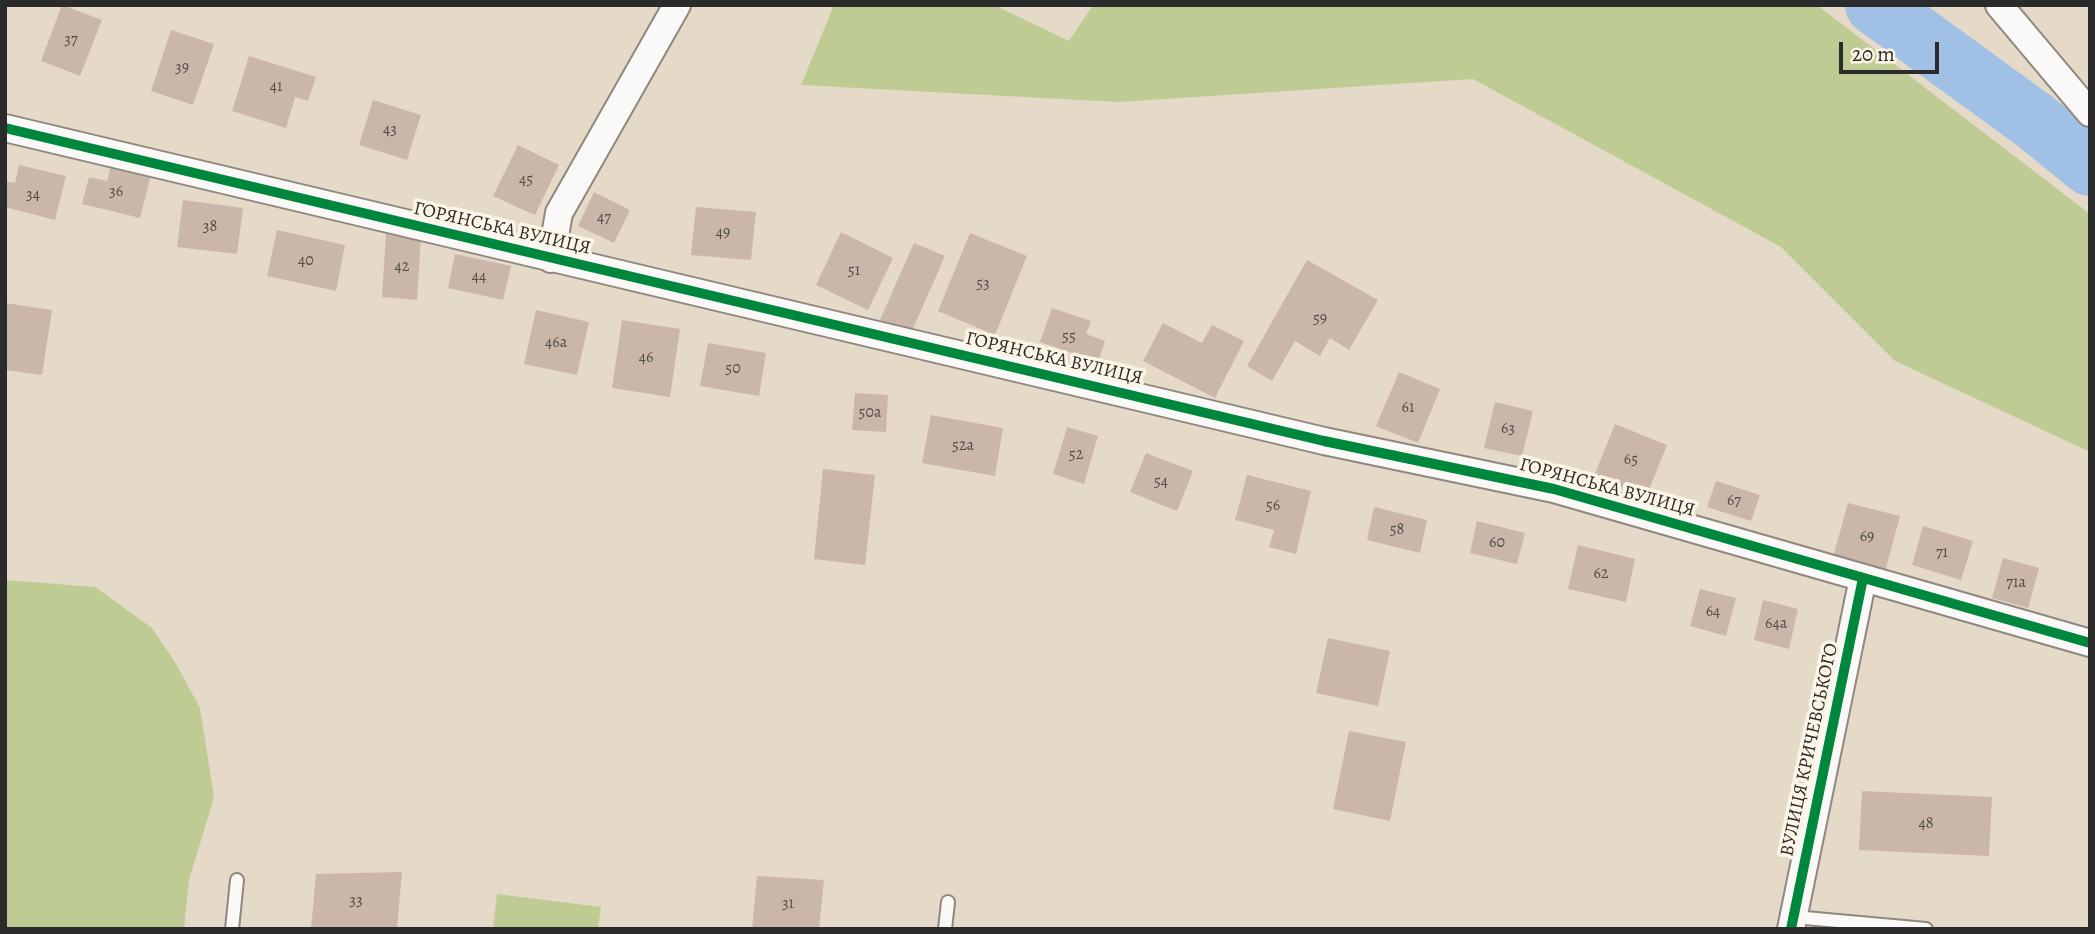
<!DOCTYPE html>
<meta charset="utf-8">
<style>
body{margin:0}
#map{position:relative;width:2095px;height:934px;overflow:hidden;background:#e5d9c8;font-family:Alegreya,serif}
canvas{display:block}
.frame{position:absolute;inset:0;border:7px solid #2b2b2b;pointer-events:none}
.scale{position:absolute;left:1839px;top:42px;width:100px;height:32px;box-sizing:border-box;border:4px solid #2b2b2b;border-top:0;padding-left:9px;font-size:21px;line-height:24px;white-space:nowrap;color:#2b2b2b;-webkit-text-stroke:5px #fcf5e5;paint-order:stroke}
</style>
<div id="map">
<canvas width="2095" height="934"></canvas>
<div class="frame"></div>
<div class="scale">20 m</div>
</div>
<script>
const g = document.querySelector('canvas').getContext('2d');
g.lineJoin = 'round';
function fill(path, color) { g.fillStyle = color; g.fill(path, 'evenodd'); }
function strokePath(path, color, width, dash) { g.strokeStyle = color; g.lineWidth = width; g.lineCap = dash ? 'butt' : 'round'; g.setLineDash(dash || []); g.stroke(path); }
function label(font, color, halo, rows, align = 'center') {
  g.font = font + ' Alegreya,serif'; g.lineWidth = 7; g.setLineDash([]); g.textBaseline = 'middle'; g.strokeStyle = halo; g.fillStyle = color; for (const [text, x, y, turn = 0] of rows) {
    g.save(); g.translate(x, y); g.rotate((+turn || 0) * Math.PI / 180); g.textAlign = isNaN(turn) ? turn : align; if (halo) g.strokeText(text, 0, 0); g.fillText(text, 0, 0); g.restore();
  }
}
fill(new Path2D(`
 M 834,5 L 994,5 L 1069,41 L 1093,5 L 1817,5 L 2090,214 L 2090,452 L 1895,361 L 1781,247 L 1473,79 L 1118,102 L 801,85 Z
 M 5,580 L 95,587 L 152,628 L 175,662 L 200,708 L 214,797 L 189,880 L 184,929 L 5,929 Z
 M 497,894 L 601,907 L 598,929 L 493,929 Z`), '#becc94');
strokePath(new Path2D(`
 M 1875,5 L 2036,122 L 2090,166`), '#a0c1e5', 60);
fill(new Path2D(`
 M 62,5 L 102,20 L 80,76 L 41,61 Z
 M 171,30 L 214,44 L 193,105 L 151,91 Z
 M 249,56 L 316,77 L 308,101 L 295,97 L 286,128 L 232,111 Z
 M 373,100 L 421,115 L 407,160 L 359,145 Z
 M 518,145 L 559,165 L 535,215 L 493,196 Z
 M 19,165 L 66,176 L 55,220 L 5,207 L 5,181 L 15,183 Z
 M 111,165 L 151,175 L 140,218 L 82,204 L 89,177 L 107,181 Z
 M 594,192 L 630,210 L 614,243 L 578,226 Z
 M 183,200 L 243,208 L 237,254 L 177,247 Z
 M 696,207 L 756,212 L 751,260 L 691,255 Z
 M 277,230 L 345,245 L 336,291 L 267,276 Z
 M 841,232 L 893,258 L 868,310 L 816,285 Z
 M 970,233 L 1027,256 L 995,335 L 938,311 Z
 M 386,234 L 421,236 L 417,300 L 382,297 Z
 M 914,243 L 945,256 L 910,335 L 879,322 Z
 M 455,254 L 511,266 L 503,300 L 448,288 Z
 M 1307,260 L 1378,300 L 1349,350 L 1330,338 L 1320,356 L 1295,341 L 1272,381 L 1247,366 Z
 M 5,303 L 52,310 L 42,375 L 5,370 Z
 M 1052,308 L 1091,321 L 1086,334 L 1105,341 L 1098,362 L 1040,342 Z
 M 536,310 L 589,322 L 577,375 L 524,364 Z
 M 622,320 L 680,329 L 670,397 L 612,388 Z
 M 1163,323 L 1202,343 L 1212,325 L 1244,341 L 1215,398 L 1143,361 Z
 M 708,343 L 766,353 L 759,396 L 700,386 Z
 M 1399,372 L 1440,389 L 1418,443 L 1376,426 Z
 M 855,393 L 888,395 L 886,432 L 852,430 Z
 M 1495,402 L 1533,411 L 1522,456 L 1484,448 Z
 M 931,415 L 1003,428 L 995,476 L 922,463 Z
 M 1615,424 L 1667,445 L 1646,497 L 1594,476 Z
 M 1067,427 L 1098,436 L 1084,484 L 1053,474 Z
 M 1146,453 L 1193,471 L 1177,511 L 1130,492 Z
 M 823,469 L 875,475 L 865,565 L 814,559 Z
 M 1247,475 L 1311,491 L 1296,554 L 1269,547 L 1274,530 L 1235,520 Z
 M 1716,481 L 1760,495 L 1751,521 L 1707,507 Z
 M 1848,503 L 1900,516 L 1885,572 L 1833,557 Z
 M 1374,507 L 1427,520 L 1420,553 L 1367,540 Z
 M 1477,521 L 1525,533 L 1517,564 L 1470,553 Z
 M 1923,526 L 1973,541 L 1961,580 L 1912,565 Z
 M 1578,545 L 1635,559 L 1626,602 L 1568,589 Z
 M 2003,558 L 2039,568 L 2028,608 L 1992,598 Z
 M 1700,589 L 1736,598 L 1726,636 L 1690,626 Z
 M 1763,600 L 1798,609 L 1789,649 L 1754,640 Z
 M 1328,638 L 1390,651 L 1378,706 L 1316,693 Z
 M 1349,731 L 1406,742 L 1390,821 L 1333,809 Z
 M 1862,791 L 1992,797 L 1989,856 L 1859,850 Z
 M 402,872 L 397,929 L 311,929 L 316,874 Z
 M 757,876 L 824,880 L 819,929 L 752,929 Z`), '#cbb7a9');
const lane = new Path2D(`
 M 1794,917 L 1926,929
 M 232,929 L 237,880
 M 945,929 L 948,902`);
const street = new Path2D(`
 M 1999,5 L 2090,113
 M 5,128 L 1324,441 L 1554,489 L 2090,643
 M 551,259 L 559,213 L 677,5
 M 1791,929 L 1863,578`);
strokePath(lane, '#8e887f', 16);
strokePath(street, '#8e887f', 30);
strokePath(lane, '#fbf9f7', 12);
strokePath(street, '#fbf9f7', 26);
strokePath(new Path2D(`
 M 5,128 L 1324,441 L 1554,489 L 2090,643
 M 1791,929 L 1863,578`), '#00873e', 10);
label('16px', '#534e4a', null, [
 ["37",71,40],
 ["39",182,68],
 ["41",276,87],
 ["43",390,130],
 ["45",526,180],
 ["36",116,192],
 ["34",33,195],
 ["47",604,218],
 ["38",210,227],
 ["49",723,233],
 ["40",306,261],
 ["42",402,267],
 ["51",854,271],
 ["44",479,277],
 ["53",983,284],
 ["59",1320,319],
 ["55",1069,337],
 ["46а",556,343],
 ["46",646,358],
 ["50",733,369],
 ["61",1408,408],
 ["50а",870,413],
 ["63",1508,429],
 ["52а",963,446],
 ["52",1076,455],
 ["65",1631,460],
 ["54",1161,482],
 ["67",1734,501],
 ["56",1273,506],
 ["58",1397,530],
 ["69",1867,537],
 ["60",1497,543],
 ["71",1942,553],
 ["62",1601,574],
 ["71а",2016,583],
 ["64",1713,612],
 ["64а",1776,624],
 ["48",1926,824],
 ["33",356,901],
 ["31",788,904]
]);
label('19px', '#2b2b2b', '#fcf5e5', [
 ["ГОРЯНСЬКА ВУЛИЦЯ",502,229,13],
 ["ГОРЯНСЬКА ВУЛИЦЯ",1054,359,13],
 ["ГОРЯНСЬКА ВУЛИЦЯ",1607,488,15],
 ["ВУЛИЦЯ КРИЧЕВСЬКОГО",1810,750,-78]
]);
</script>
